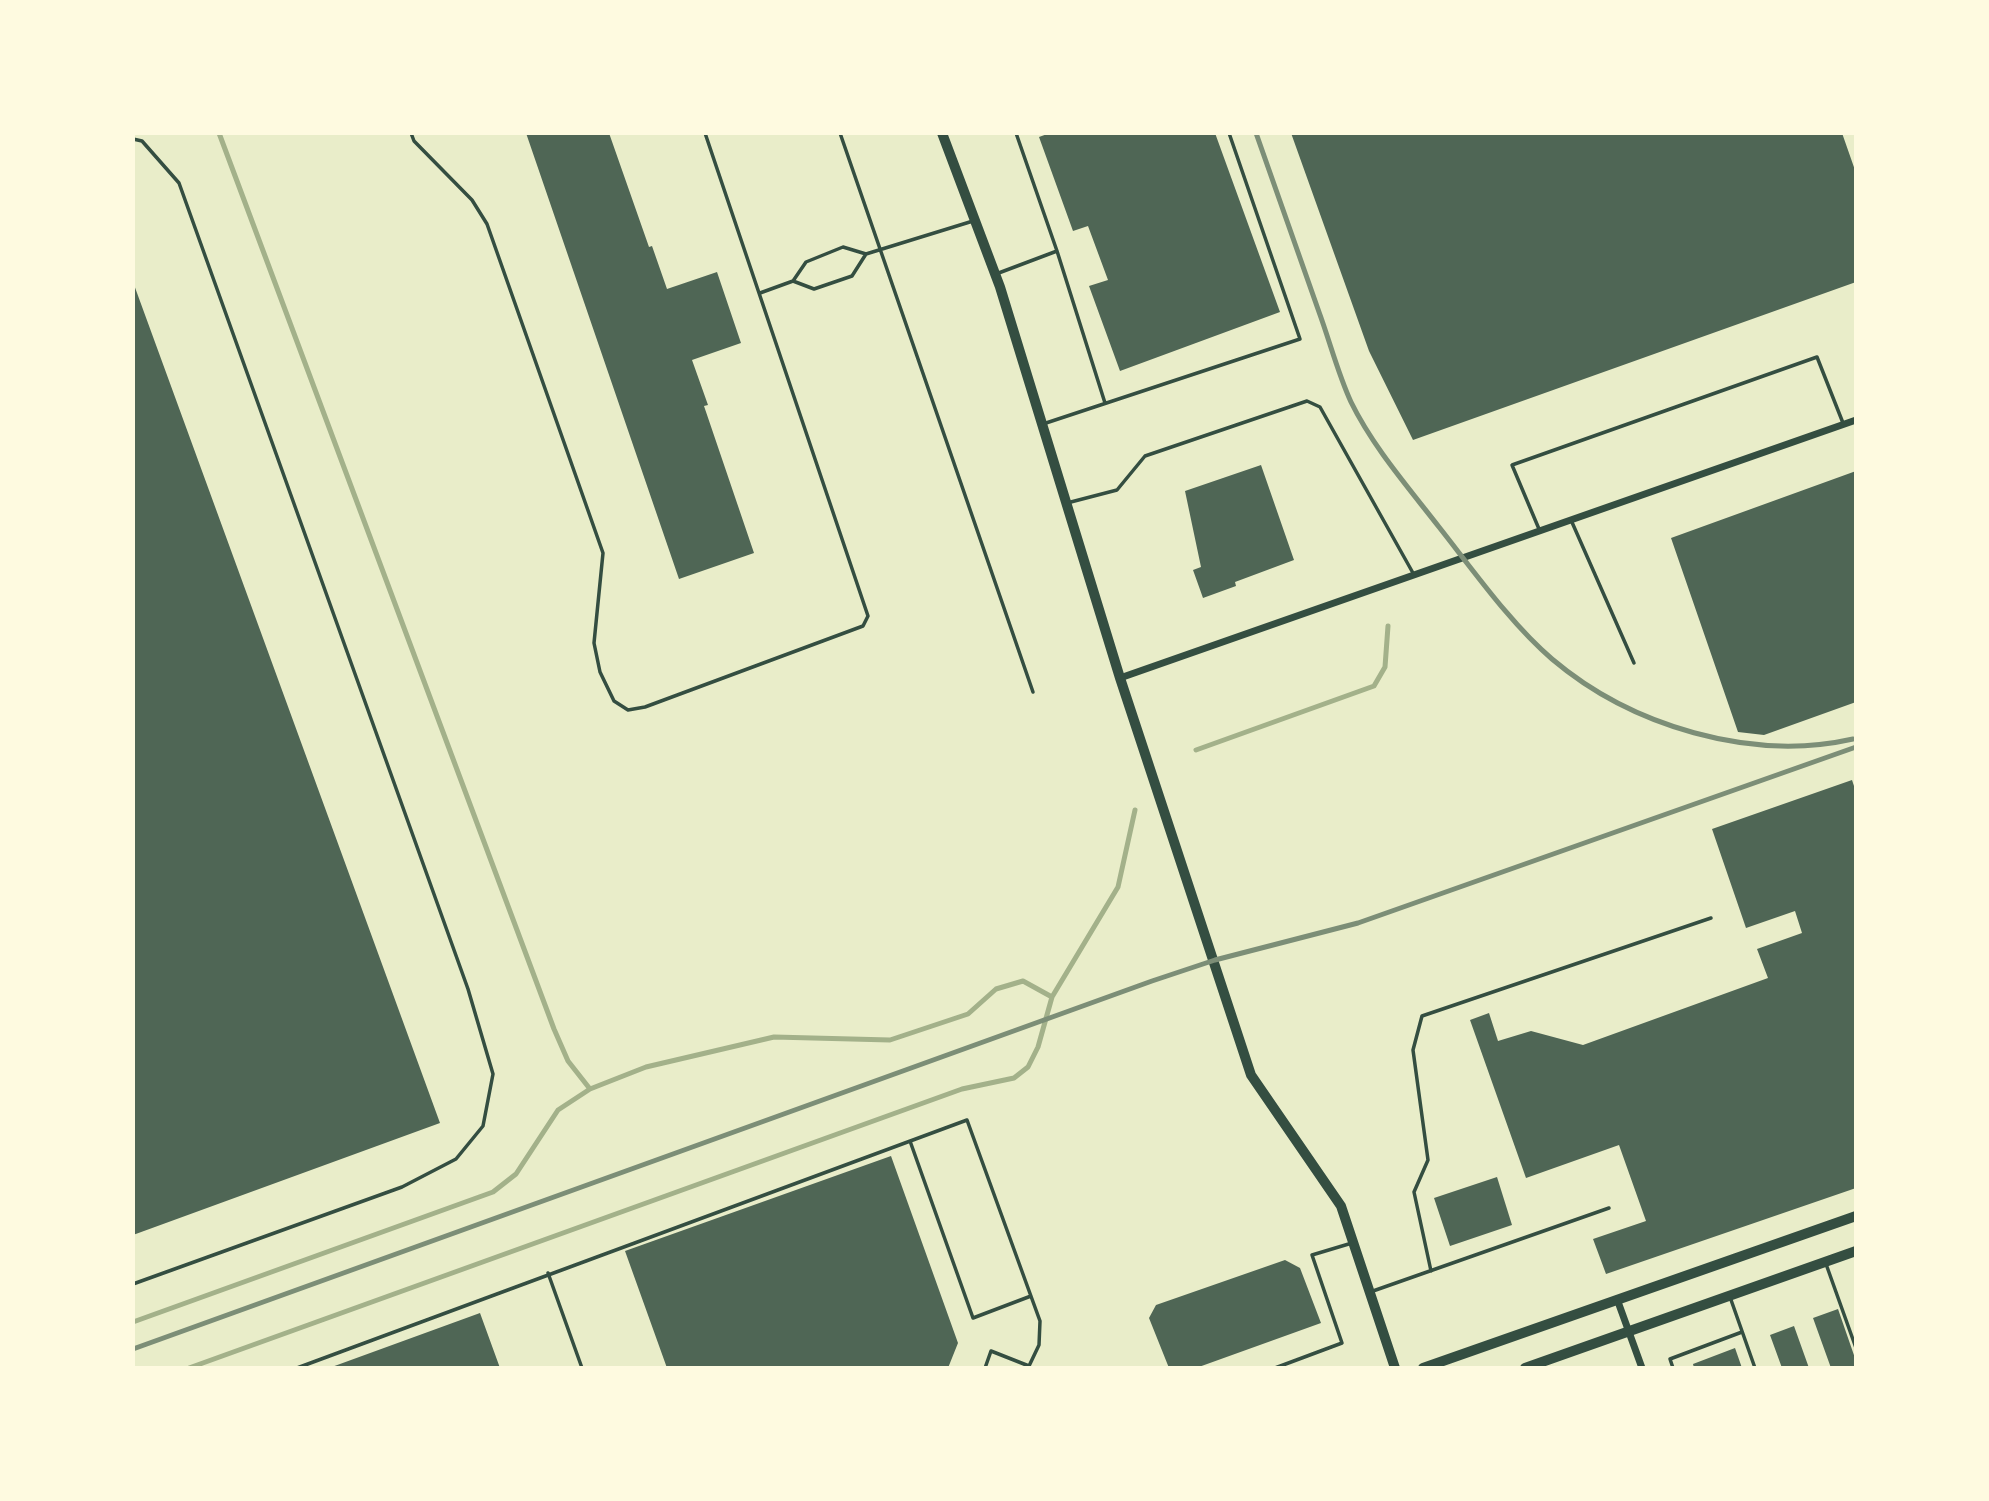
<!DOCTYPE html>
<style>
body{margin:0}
#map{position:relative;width:1989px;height:1501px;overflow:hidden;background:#e9edc9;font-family:Cabin,sans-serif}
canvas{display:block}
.frame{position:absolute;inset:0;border:135px solid #fefae0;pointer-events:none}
</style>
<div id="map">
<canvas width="1989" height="1501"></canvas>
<div class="frame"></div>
</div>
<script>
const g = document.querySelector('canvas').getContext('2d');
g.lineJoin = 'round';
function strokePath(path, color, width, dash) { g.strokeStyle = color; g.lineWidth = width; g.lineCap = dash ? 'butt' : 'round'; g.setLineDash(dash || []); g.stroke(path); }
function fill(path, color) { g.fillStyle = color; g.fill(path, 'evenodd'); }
strokePath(new Path2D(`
 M 219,133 L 554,1029 L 568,1061 L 590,1089
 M 1196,750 L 1374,686 L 1385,667 L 1388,626
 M 133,1322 L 493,1192 L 516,1174 L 558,1110 L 590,1089 L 646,1067 L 774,1037 L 890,1040 L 968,1014 L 996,989 L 1023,981 L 1052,997
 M 189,1368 L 962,1089 L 1014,1078 L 1028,1067 L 1038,1047 L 1052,997 L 1118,887 L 1135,810`), '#a3b18a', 5);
fill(new Path2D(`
 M 526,133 L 609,133 L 649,247 L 652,246 L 667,289 L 717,272 L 741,343 L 692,360 L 708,405 L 704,406 L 754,553 L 679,579 Z
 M 1050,133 L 1215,133 L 1280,312 L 1120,371 L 1089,286 L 1108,280 L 1088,226 L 1073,231 L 1039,137 Z
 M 1291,133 L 1842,133 L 1856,173 L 1856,282 L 1413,440 L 1369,351 Z
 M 133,282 L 440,1123 L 133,1235 Z
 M 1261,465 L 1294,560 L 1235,582 L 1236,586 L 1203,598 L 1193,570 L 1201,567 L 1185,491 Z
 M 1856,471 L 1856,702 L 1764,735 L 1738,732 L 1671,538 Z
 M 1852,780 L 1856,792 L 1856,1188 L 1606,1274 L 1593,1239 L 1646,1221 L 1619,1145 L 1526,1178 L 1470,1020 L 1489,1013 L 1498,1041 L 1531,1031 L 1583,1045 L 1768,978 L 1757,949 L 1802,933 L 1795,911 L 1746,928 L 1712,829 Z
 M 891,1156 L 958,1343 L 948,1368 L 667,1368 L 625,1251 Z
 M 1497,1177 L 1512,1225 L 1450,1246 L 1434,1198 Z
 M 1285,1260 L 1300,1268 L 1321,1323 L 1196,1368 L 1169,1368 L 1149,1318 L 1156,1305 Z
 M 1838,1309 L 1856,1361 L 1856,1368 L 1831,1368 L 1813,1318 Z
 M 480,1313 L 500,1368 L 329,1368 Z
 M 1794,1326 L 1809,1368 L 1782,1368 L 1770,1335 Z
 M 1735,1348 L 1742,1368 L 1694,1368 L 1693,1364 Z`), '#4f6655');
strokePath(new Path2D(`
 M 411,133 L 414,141 L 472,200 L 487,224 L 603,553 L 594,643 L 600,672 L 614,701 L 628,710 L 645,707 L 863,626 L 868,616 L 705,133
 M 840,133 L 1033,692
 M 133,139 L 142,141 L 179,183 L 468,989 L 493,1074 L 483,1126 L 456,1159 L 402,1187 L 133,1284
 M 1057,251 L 1105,403
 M 996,274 L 1057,251 L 1016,133
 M 793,281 L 814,289 L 852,276 L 866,254 L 973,221
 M 760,293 L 793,281 L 806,262 L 843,247 L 866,254
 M 1043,424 L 1300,339 L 1229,133
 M 1067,503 L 1117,490 L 1145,456 L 1307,401 L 1320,407 L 1413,573
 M 1571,520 L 1634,663
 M 1539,529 L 1512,465 L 1817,357 L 1843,423
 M 910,1141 L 973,1318 L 1031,1296
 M 1826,1264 L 1856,1348
 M 1431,1271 L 1414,1192 L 1428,1160 L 1413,1050 L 1422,1016 L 1711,918
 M 548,1273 L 582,1368
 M 1373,1291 L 1609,1208
 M 1730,1297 L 1755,1368
 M 297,1368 L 967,1120 L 1040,1321 L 1039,1345 L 1029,1366
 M 985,1368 L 991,1351 L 1029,1366
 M 1275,1368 L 1342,1343 L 1312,1255 L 1352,1243
 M 1673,1368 L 1670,1359 L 1742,1332`), '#344e41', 3.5);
strokePath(new Path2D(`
 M 1120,678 L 1856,420
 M 1617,1299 L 1642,1368`), '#344e41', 7);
strokePath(new Path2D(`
 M 942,133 L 1000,287 L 1120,678 L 1251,1075 L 1341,1206 L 1395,1368`), '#344e41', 10);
strokePath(new Path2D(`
 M 1423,1368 L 1856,1216
 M 1525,1368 L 1856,1251`), '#344e41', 10);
strokePath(new Path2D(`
 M 1256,133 C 1277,193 1298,253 1319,312 C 1330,342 1338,374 1351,402 C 1373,447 1408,487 1439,527 C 1473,570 1511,624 1552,659 C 1631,726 1751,762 1853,739
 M 133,1349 L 1152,981 L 1215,960 L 1358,923 L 1856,747`), '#7c8e77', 5);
</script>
